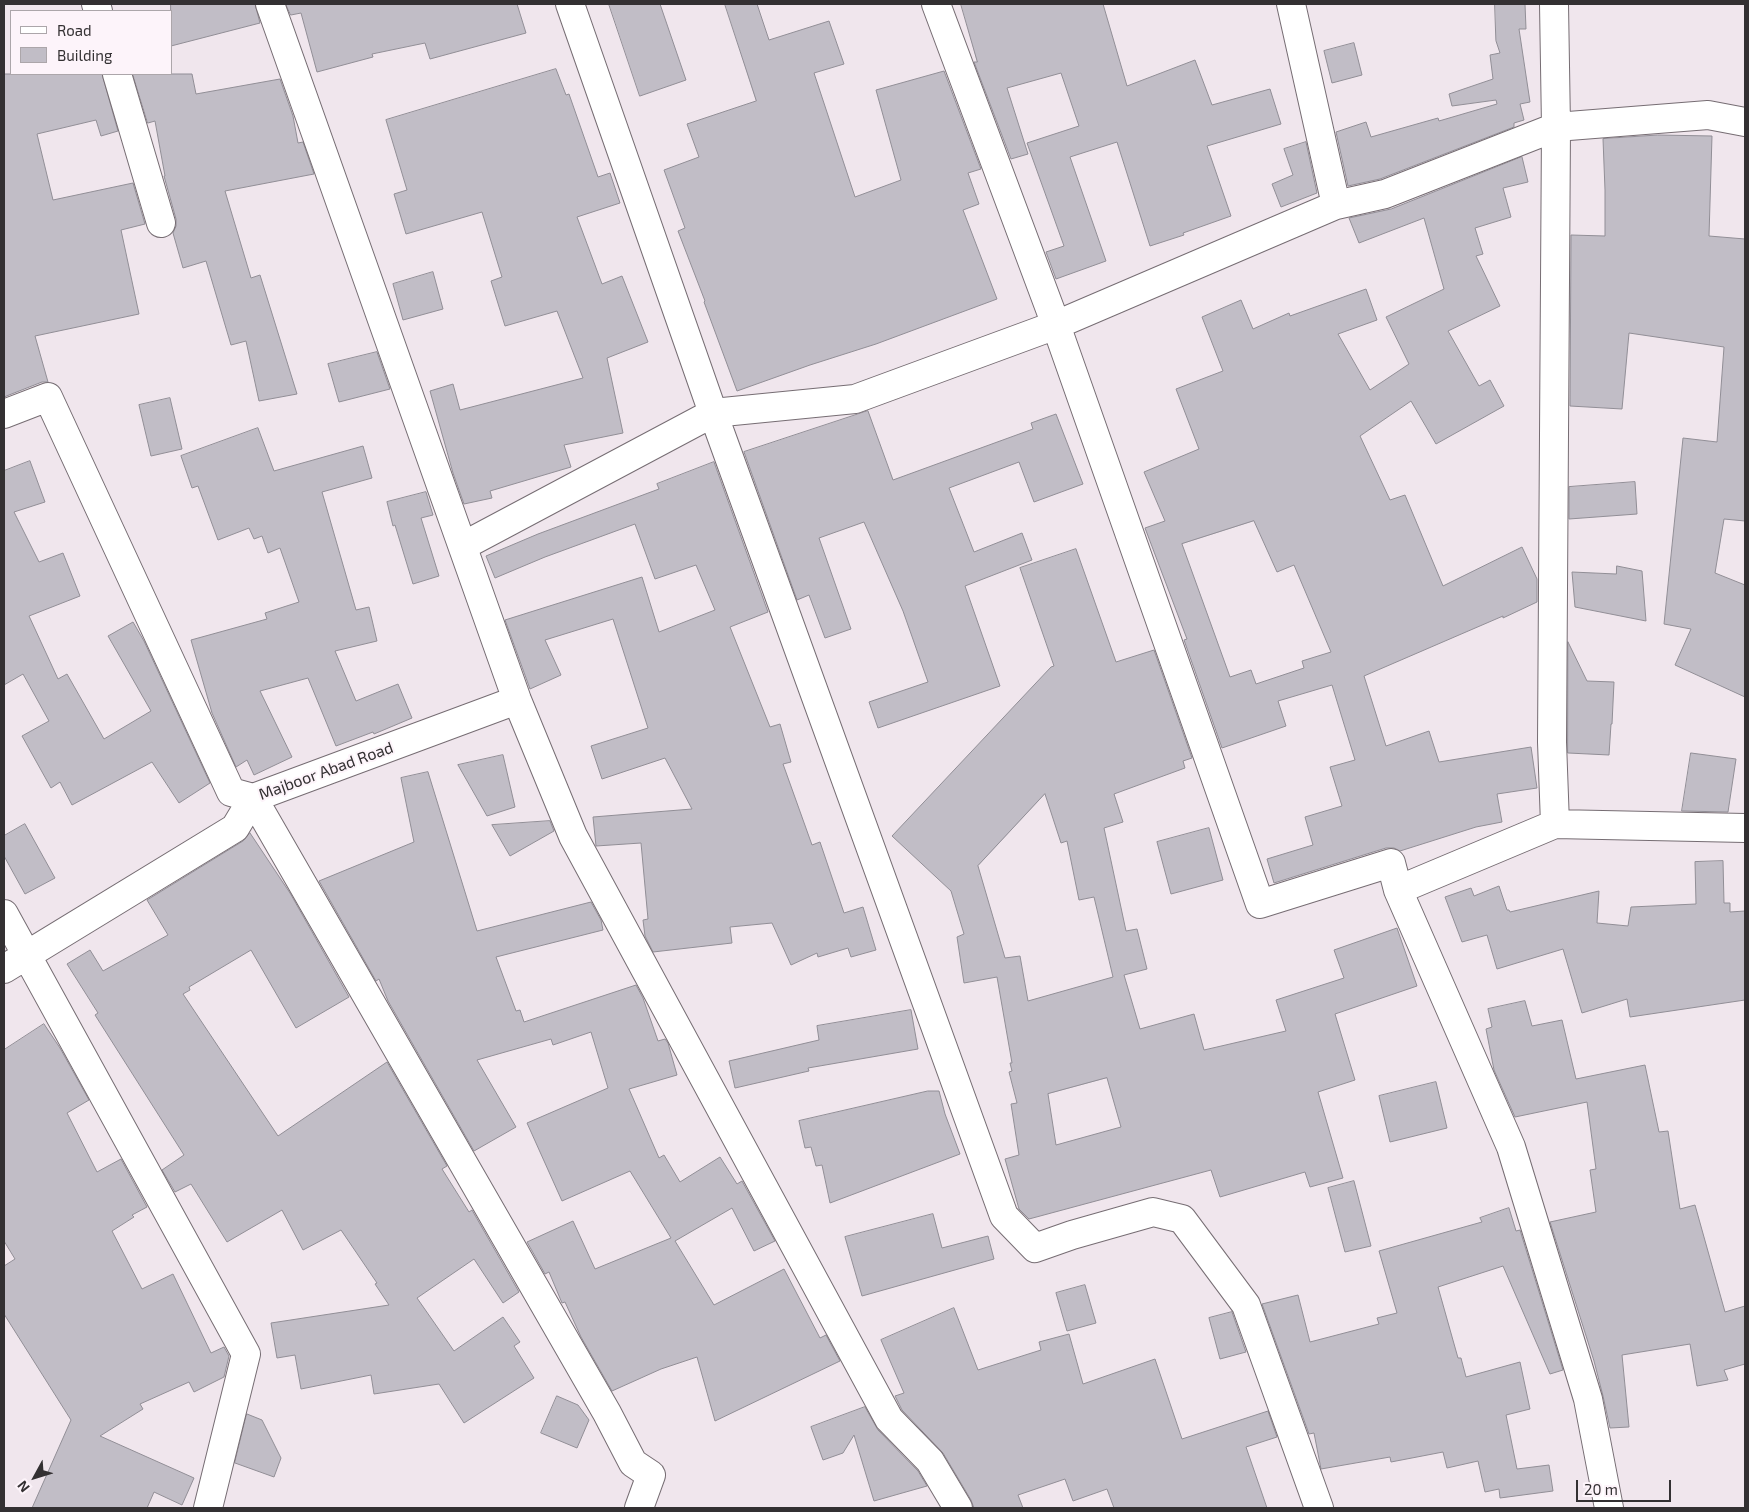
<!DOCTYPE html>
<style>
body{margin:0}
#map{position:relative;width:1749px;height:1512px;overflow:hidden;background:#f0e6ed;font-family:"Exo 2",sans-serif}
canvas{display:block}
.frame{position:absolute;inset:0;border:5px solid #333032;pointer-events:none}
.legend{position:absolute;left:10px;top:10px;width:162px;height:65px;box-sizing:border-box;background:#fdf4fa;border:1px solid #aca6aa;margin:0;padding:6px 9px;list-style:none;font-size:15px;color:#333032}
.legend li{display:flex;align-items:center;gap:10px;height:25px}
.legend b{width:25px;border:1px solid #aca6aa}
.north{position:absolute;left:10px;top:1452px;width:50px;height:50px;-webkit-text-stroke:4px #fdf4fa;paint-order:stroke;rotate:231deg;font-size:14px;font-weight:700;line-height:20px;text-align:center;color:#333032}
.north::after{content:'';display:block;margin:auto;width:18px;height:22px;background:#333032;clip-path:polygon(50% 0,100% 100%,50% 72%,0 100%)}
.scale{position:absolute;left:1576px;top:1480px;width:95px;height:22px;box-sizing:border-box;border:2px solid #333032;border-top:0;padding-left:6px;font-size:15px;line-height:18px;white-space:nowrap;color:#333032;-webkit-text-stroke:4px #fdf4fa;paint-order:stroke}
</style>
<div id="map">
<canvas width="1749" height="1512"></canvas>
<div class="frame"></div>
<ul class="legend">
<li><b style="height:6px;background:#fff"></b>Road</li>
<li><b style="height:14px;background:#c1bdc6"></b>Building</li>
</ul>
<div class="north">N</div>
<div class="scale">20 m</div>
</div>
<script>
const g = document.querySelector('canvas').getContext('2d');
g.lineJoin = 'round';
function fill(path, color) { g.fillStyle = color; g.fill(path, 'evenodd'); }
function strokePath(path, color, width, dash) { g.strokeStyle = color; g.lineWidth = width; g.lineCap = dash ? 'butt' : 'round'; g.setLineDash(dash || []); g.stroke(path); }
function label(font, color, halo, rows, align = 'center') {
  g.font = font + ' "Exo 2",sans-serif'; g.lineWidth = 4; g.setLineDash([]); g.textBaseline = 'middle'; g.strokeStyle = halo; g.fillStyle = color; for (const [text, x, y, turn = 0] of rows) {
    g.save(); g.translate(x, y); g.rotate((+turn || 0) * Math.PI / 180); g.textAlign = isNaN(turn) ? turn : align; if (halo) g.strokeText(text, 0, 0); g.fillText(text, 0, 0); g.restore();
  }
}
const building = new Path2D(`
 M 171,4 L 255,4 L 260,23 L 171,46 Z
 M 286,4 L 517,4 L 526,33 L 430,59 L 425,43 L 372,54 L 373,57 L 317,72 L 301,13 L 291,15 Z
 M 609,4 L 660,4 L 686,80 L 640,96 Z
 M 725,4 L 757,4 L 769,40 L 829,21 L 844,64 L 814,73 L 855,197 L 901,180 L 876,90 L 944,71 L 981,169 L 968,173 L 979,204 L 963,210 L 997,299 L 876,344 L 810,365 L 737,391 L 704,302 L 705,301 L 678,231 L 685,228 L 664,170 L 699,157 L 687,124 L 756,101 Z
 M 961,4 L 1103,4 L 1127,86 L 1195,60 L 1212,105 L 1270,89 L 1281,124 L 1207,146 L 1231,216 L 1183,233 L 1184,235 L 1150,246 L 1117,142 L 1070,157 L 1106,261 L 1056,279 L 1046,252 L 1064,246 L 1027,143 L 1079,126 L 1061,73 L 1007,88 L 1028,154 L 1011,159 L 974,62 L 977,62 Z
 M 1495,4 L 1525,4 L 1526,29 L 1519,29 L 1530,102 L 1520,104 L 1524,120 L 1514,123 L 1514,127 L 1380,179 L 1348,186 L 1336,132 L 1366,122 L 1371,137 L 1438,118 L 1439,121 L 1497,104 L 1496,100 L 1452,106 L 1449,94 L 1493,79 L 1490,55 L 1500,53 L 1496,41 Z
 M 1354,43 L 1362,75 L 1332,83 L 1324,51 Z
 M 556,69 L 566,95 L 569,94 L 598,177 L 610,173 L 620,203 L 577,217 L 602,284 L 622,276 L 648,342 L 607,358 L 623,433 L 564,445 L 571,467 L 490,491 L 492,498 L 464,504 L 453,473 L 430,391 L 453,384 L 460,410 L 583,378 L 557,311 L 505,326 L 491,281 L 502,277 L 482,212 L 406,234 L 394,194 L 407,190 L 386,120 Z
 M 4,74 L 102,74 L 118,131 L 101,136 L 96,120 L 37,134 L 53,200 L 133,183 L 145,224 L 121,230 L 139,314 L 35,336 L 48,382 L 42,382 L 4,397 Z
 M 133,74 L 192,74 L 196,94 L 280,79 L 293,116 L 298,143 L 303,142 L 314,174 L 225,191 L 251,278 L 260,275 L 297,394 L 259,401 L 246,341 L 231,345 L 206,261 L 183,268 L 173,233 L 176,226 L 176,219 L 164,176 L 165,176 L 155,121 L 148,123 Z
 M 1658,135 L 1712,136 L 1709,236 L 1745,239 L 1745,521 L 1724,519 L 1715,573 L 1745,585 L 1745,697 L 1675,665 L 1691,629 L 1664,624 L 1683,438 L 1717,442 L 1724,347 L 1629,333 L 1622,409 L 1570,406 L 1571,235 L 1605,236 L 1605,190 L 1603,139 Z
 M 1306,142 L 1317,193 L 1281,207 L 1272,184 L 1293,175 L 1284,149 Z
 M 1522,157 L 1528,182 L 1503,188 L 1511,217 L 1475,228 L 1483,254 L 1476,256 L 1500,306 L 1448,331 L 1479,386 L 1490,380 L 1504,406 L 1436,444 L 1411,401 L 1360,436 L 1390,500 L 1405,495 L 1443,586 L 1522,547 L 1537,579 L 1537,602 L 1503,618 L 1503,616 L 1364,676 L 1386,746 L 1429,731 L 1439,762 L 1531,747 L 1537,788 L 1497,794 L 1502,822 L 1476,827 L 1400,851 L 1394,848 L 1386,848 L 1274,883 L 1267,859 L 1313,845 L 1305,817 L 1342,806 L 1330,767 L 1355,760 L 1332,685 L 1278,701 L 1286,726 L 1222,748 L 1184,640 L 1187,639 L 1145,528 L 1165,521 L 1144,472 L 1199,449 L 1176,389 L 1223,371 L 1202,317 L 1241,300 L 1253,329 L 1289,313 L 1290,316 L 1366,289 L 1377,320 L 1338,334 L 1370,390 L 1409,364 L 1386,317 L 1444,289 L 1424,218 L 1359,243 L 1349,218 L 1391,209 ZM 1254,521 L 1277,572 L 1294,565 L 1331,652 L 1302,661 L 1304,668 L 1256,684 L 1251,670 L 1230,677 L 1182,544 Z
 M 433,272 L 443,309 L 403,320 L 393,284 Z
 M 377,352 L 390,389 L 339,402 L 328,364 Z
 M 170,398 L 182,449 L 151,456 L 139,405 Z
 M 868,411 L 893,480 L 1033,429 L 1031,423 L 1056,414 L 1083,484 L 1034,502 L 1019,462 L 949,488 L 974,552 L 1022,533 L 1032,560 L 965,586 L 1000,686 L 878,728 L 869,702 L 928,682 L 903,611 L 864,522 L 819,538 L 851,629 L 825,638 L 809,595 L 797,600 L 744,452 Z
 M 258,428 L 274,471 L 363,446 L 372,478 L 322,492 L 356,610 L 369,607 L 377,641 L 335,651 L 356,701 L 398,684 L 412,718 L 374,734 L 373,732 L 336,746 L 308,678 L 260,691 L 292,757 L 254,775 L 247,760 L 236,767 L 212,713 L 191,640 L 267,619 L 265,613 L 299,602 L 280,548 L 268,553 L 262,536 L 254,539 L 249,528 L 218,540 L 198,486 L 192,488 L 181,456 Z
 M 30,461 L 45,502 L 14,512 L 39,562 L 63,553 L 80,596 L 29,616 L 58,679 L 67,674 L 104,739 L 151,711 L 108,636 L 133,622 L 144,641 L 210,783 L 179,803 L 152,762 L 72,805 L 60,782 L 51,788 L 22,736 L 49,721 L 23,674 L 4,685 L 4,471 Z
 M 714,462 L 768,612 L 730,627 L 770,727 L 780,724 L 791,762 L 783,764 L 812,845 L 820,842 L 844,913 L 863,907 L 876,950 L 851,957 L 848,948 L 818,957 L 817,953 L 791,965 L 772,923 L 730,927 L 732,943 L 653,952 L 645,936 L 643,920 L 648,919 L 641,843 L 596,846 L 593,817 L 692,809 L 665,758 L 602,779 L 591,746 L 648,728 L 613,619 L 545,640 L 561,675 L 530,689 L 505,620 L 642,577 L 659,632 L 715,610 L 696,565 L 655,579 L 635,524 L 545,557 L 495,578 L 486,556 L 538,534 L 659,489 L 657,484 Z
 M 1635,482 L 1637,514 L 1569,519 L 1569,487 Z
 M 426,492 L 433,515 L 421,518 L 439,576 L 413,584 L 395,525 L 393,526 L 387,502 Z
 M 1076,549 L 1116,662 L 1154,650 L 1192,758 L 1183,761 L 1185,768 L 1114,794 L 1123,822 L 1104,828 L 1126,931 L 1137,929 L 1147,969 L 1124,975 L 1140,1029 L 1194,1014 L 1204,1050 L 1286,1031 L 1276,1000 L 1344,978 L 1334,950 L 1397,928 L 1417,986 L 1335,1014 L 1355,1080 L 1318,1092 L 1343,1178 L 1310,1187 L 1305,1172 L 1220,1197 L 1211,1170 L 1029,1219 L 1019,1209 L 1005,1159 L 1019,1155 L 1011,1104 L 1017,1103 L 1009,1072 L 1012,1071 L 1010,1063 L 1012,1063 L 997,977 L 964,983 L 957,937 L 964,934 L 951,891 L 892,836 L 1051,667 L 1054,666 L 1020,568 ZM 1045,794 L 1061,843 L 1067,841 L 1079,900 L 1094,897 L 1113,977 L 1028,1001 L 1020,956 L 1005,958 L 978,866 ZM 1107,1078 L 1121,1127 L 1056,1145 L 1048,1094 Z
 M 1617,566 L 1642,571 L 1646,621 L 1575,607 L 1572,572 L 1616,574 Z
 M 1568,642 L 1587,681 L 1614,682 L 1612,724 L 1611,724 L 1609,755 L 1568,753 Z
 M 1691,753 L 1736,759 L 1728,812 L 1682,811 Z
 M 503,755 L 515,807 L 487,816 L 458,765 Z
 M 428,772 L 477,931 L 591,902 L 601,920 L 603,930 L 496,957 L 516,1011 L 520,1010 L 524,1022 L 636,985 L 643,998 L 658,1041 L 665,1039 L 668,1043 L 677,1075 L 629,1089 L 659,1158 L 664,1155 L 680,1182 L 720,1157 L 737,1184 L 742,1181 L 775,1241 L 754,1251 L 732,1208 L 675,1241 L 714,1305 L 784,1269 L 820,1338 L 826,1335 L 840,1361 L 715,1421 L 697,1357 L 661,1369 L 612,1391 L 581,1337 L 565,1302 L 562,1303 L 549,1272 L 545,1274 L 527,1242 L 573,1221 L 595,1269 L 671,1238 L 630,1171 L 562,1201 L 527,1123 L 608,1088 L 591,1032 L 553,1045 L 551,1039 L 477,1060 L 516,1127 L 474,1151 L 388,1001 L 379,979 L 376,981 L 319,881 L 414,842 L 401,778 Z
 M 550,821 L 554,831 L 510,856 L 492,825 Z
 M 25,824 L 55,878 L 25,894 L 4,856 L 4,836 Z
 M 1209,828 L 1223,880 L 1171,894 L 1157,842 Z
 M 250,833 L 290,893 L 349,997 L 296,1028 L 251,950 L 189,987 L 190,990 L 183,994 L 278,1136 L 387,1062 L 447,1166 L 442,1169 L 469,1212 L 472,1210 L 519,1292 L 503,1303 L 474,1259 L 417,1298 L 454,1351 L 503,1317 L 520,1342 L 514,1346 L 534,1378 L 464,1423 L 439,1384 L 374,1394 L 371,1375 L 301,1389 L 295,1355 L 277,1358 L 271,1323 L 389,1305 L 375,1284 L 377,1283 L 341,1230 L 303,1250 L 282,1210 L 227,1242 L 191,1184 L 175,1192 L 162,1170 L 184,1155 L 95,1015 L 98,1013 L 67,964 L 90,950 L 103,971 L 168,935 L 147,900 L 243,841 Z
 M 1723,861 L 1724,903 L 1730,903 L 1730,912 L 1745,911 L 1745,1000 L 1630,1017 L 1627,999 L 1582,1013 L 1563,949 L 1497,969 L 1487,935 L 1462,942 L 1445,897 L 1471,888 L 1474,896 L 1499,886 L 1507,910 L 1509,910 L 1510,912 L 1599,891 L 1597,923 L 1628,926 L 1631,907 L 1696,904 L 1695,862 Z
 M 1525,1001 L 1532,1026 L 1562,1020 L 1576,1079 L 1645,1065 L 1659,1132 L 1668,1131 L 1680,1209 L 1695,1205 L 1725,1312 L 1745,1306 L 1745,1364 L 1724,1370 L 1728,1380 L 1697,1386 L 1690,1344 L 1622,1355 L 1629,1427 L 1610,1428 L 1603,1396 L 1594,1361 L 1550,1222 L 1596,1212 L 1590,1170 L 1596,1169 L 1587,1102 L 1515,1117 L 1494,1070 L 1486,1029 L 1492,1027 L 1488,1009 Z
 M 911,1010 L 918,1049 L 808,1068 L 809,1071 L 735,1088 L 729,1061 L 819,1040 L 817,1026 Z
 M 44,1024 L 60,1048 L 89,1100 L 67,1113 L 97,1172 L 121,1159 L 147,1207 L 132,1215 L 134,1217 L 112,1231 L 142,1289 L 173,1274 L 211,1353 L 224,1347 L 229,1356 L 224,1377 L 194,1392 L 189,1382 L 140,1404 L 143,1409 L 100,1436 L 194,1478 L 182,1505 L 154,1492 L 147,1508 L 32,1508 L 71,1420 L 4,1314 L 4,1266 L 15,1259 L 4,1241 L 4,1050 Z
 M 1436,1082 L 1447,1128 L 1390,1142 L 1379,1096 Z
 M 928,1091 L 939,1091 L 945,1114 L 960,1154 L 830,1203 L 822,1165 L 816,1166 L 811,1147 L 805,1148 L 799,1121 Z
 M 1354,1181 L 1371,1246 L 1345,1252 L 1328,1188 Z
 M 1509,1208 L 1516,1231 L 1520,1230 L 1563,1370 L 1550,1374 L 1503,1266 L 1438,1287 L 1458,1358 L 1461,1358 L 1466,1377 L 1520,1362 L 1530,1409 L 1506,1415 L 1517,1469 L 1549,1465 L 1553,1491 L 1500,1498 L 1499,1489 L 1485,1492 L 1478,1461 L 1447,1468 L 1443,1452 L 1391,1462 L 1390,1457 L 1321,1469 L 1314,1433 L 1309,1434 L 1262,1304 L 1298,1295 L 1310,1342 L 1379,1324 L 1377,1318 L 1397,1313 L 1379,1251 L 1482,1222 L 1480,1218 Z
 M 933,1214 L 942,1248 L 988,1236 L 994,1259 L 862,1296 L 845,1237 Z
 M 1085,1285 L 1096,1323 L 1067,1331 L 1056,1293 Z
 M 954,1308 L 978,1370 L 1041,1350 L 1039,1342 L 1069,1334 L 1083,1384 L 1155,1359 L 1182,1439 L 1268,1411 L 1277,1437 L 1246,1447 L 1267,1508 L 1114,1508 L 1107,1489 L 1073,1501 L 1065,1479 L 1018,1495 L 1023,1508 L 974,1508 L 971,1500 L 943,1453 L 902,1410 L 895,1396 L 904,1393 L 881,1340 Z
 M 1232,1312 L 1246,1352 L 1220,1359 L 1209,1318 Z
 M 557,1396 L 578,1405 L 589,1420 L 577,1448 L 541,1433 Z
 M 865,1407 L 878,1430 L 918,1471 L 927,1486 L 874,1501 L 854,1435 L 843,1453 L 823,1460 L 811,1427 Z
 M 247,1414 L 262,1420 L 281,1458 L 274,1477 L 235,1463 Z`);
fill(building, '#c1bdc6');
strokePath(building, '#918e96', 1);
const minor = new Path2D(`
 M 96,4 L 98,11
 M 270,4 L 517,700 L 573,836 L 889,1419 L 930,1461 L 958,1508
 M 570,4 L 713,413 L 1004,1216 L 1035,1248 L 1072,1235 L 1153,1212 L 1182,1219 L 1246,1305 L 1319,1508
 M 936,4 L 1056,325 L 1260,904 L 1391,863 L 1398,890 L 1511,1147 L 1588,1399 L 1609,1508
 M 1291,4 L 1336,205
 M 1554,4 L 1556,127 L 1552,742 L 1555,824
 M 117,74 L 161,223
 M 4,414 L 48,397 L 231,792 L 253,798 L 607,1413 L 633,1463 L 651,1475 L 639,1508
 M 463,546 L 713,413 L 855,399 L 1056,325 L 1336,205 L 1385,194 L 1556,127 L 1708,115 L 1745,122
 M 1398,890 L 1555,824 L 1745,828
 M 4,914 L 246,1354 L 208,1508
 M 4,969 L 235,828 L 253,798 L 517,700`);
strokePath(minor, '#766d73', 30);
strokePath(minor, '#fff', 28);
label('16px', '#333032', '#fdf4fa', [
 ["Majboor Abad Road",326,771,-20]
]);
</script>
